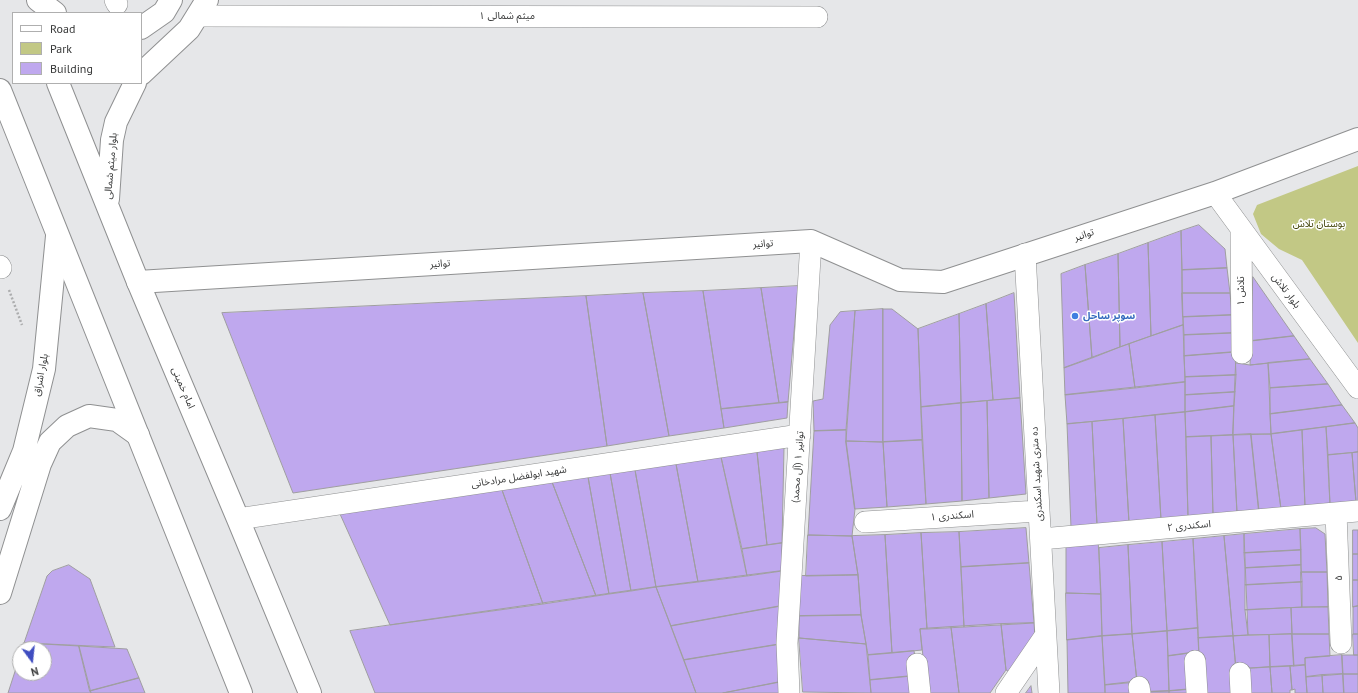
<!DOCTYPE html>
<meta charset="utf-8">
<style>
body{margin:0}
#map{position:relative;width:1358px;height:693px;overflow:hidden;background:#e6e7e9;font-family:"PT Sans",sans-serif}
canvas{display:block}
.legend{position:absolute;left:12px;top:12px;width:130px;height:72px;box-sizing:border-box;background:#fff;border:1px solid #afafaf;margin:0;padding:5px 7px;list-style:none;font-size:12px;color:#373838}
.legend li{display:flex;align-items:center;gap:8px;height:20px}
.legend b{width:20px;border:1px solid #afafaf}
.north{position:absolute;left:12px;top:641px;width:40px;height:40px;box-sizing:border-box;background:#fff;border:1px solid #afafaf;border-radius:50%;rotate:165deg;font-size:11px;font-weight:700;line-height:16px;text-align:center;color:#373838}
.north::after{content:'';display:block;margin:auto;width:14px;height:18px;background:#3f4dc0;clip-path:polygon(50% 0,100% 100%,50% 72%,0 100%)}
</style>
<div id="map">
<canvas width="1358" height="693"></canvas>
<ul class="legend">
<li><b style="height:5px;background:#fff"></b>Road</li>
<li><b style="height:11px;background:#c2c885"></b>Park</li>
<li><b style="height:11px;background:#bfa8ee"></b>Building</li>
</ul>
<div class="north">N</div>
</div>
<script>
const g = document.querySelector('canvas').getContext('2d');
g.lineJoin = 'round';
function fill(path, color) { g.fillStyle = color; g.fill(path, 'evenodd'); }
function strokePath(path, color, width, dash) { g.strokeStyle = color; g.lineWidth = width; g.lineCap = dash ? 'butt' : 'round'; g.setLineDash(dash || []); g.stroke(path); }
function label(font, color, halo, rows, align = 'center') {
  g.font = font + ' "PT Sans","Noto Sans Arabic",sans-serif'; g.lineWidth = 3; g.setLineDash([]); g.textBaseline = 'middle'; g.strokeStyle = halo; g.fillStyle = color; for (const [text, x, y, turn = 0] of rows) {
    g.save(); g.translate(x, y); g.rotate((+turn || 0) * Math.PI / 180); g.textAlign = isNaN(turn) ? turn : align; if (halo) g.strokeText(text, 0, 0); g.fillText(text, 0, 0); g.restore();
  }
}
fill(new Path2D(`
 M 1358,166 L 1358,343 L 1302,260 L 1279,249 L 1261,234 L 1253,214 L 1257,205 Z`), '#c2c885');
const building = new Path2D(`
 M 1199,225 L 1225,249 L 1227,268 L 1182,270 L 1181,231 Z
 M 1181,231 L 1183,325 L 1151,336 L 1148,243 Z
 M 1148,243 L 1151,336 L 1120,347 L 1118,254 Z
 M 1118,254 L 1120,347 L 1092,358 L 1085,265 Z
 M 1085,265 L 1092,358 L 1064,368 L 1061,274 Z
 M 1227,268 L 1230,293 L 1182,293 L 1182,270 Z
 M 1253,277 L 1294,336 L 1251,341 Z
 M 798,286 L 788,402 L 779,403 L 761,288 Z
 M 761,288 L 779,403 L 721,409 L 703,291 Z
 M 703,291 L 724,428 L 669,436 L 643,293 Z
 M 643,293 L 669,436 L 607,446 L 586,296 Z
 M 1014,293 L 1020,398 L 993,400 L 986,304 Z
 M 1182,293 L 1230,293 L 1232,315 L 1183,317 Z
 M 586,296 L 607,446 L 293,493 L 222,313 Z
 M 986,304 L 993,400 L 961,403 L 959,314 Z
 M 883,309 L 883,442 L 846,441 L 855,311 Z
 M 883,309 L 892,309 L 918,329 L 922,440 L 883,442 Z
 M 855,311 L 846,430 L 814,431 L 813,401 L 823,399 L 830,325 L 840,312 Z
 M 959,314 L 961,403 L 921,407 L 918,329 Z
 M 1232,315 L 1233,333 L 1184,335 L 1183,317 Z
 M 1183,325 L 1185,382 L 1135,388 L 1129,344 Z
 M 1233,333 L 1235,352 L 1184,356 L 1184,335 Z
 M 1294,336 L 1310,359 L 1250,365 L 1251,341 Z
 M 1129,344 L 1135,388 L 1065,395 L 1064,368 Z
 M 1235,352 L 1236,375 L 1185,377 L 1184,356 Z
 M 1310,359 L 1328,384 L 1270,388 L 1268,363 Z
 M 1236,363 L 1250,365 L 1268,363 L 1271,434 L 1233,435 Z
 M 1236,375 L 1235,392 L 1185,395 L 1185,377 Z
 M 1185,382 L 1185,412 L 1067,424 L 1065,395 Z
 M 1328,384 L 1342,405 L 1270,414 L 1270,388 Z
 M 1235,392 L 1234,406 L 1185,412 L 1185,395 Z
 M 1020,398 L 1026,494 L 989,498 L 987,401 Z
 M 987,401 L 989,498 L 962,501 L 961,403 Z
 M 788,402 L 787,418 L 724,428 L 721,409 Z
 M 961,403 L 962,501 L 926,504 L 921,407 Z
 M 1342,405 L 1355,423 L 1271,434 L 1270,414 Z
 M 1234,406 L 1233,435 L 1186,437 L 1185,412 Z
 M 1185,412 L 1188,517 L 1161,520 L 1155,415 Z
 M 1155,415 L 1161,520 L 1129,523 L 1123,419 Z
 M 1123,419 L 1129,523 L 1097,525 L 1092,422 Z
 M 1092,422 L 1097,525 L 1071,528 L 1067,424 Z
 M 1355,423 L 1358,428 L 1358,452 L 1328,455 L 1326,427 Z
 M 1326,427 L 1330,505 L 1305,507 L 1302,430 Z
 M 846,430 L 846,441 L 855,509 L 852,536 L 808,535 L 814,431 Z
 M 1302,430 L 1305,507 L 1281,509 L 1271,434 Z
 M 1251,434 L 1259,511 L 1237,513 L 1233,435 Z
 M 1251,434 L 1271,434 L 1281,509 L 1259,511 Z
 M 1233,435 L 1237,513 L 1213,515 L 1211,436 Z
 M 1211,436 L 1213,515 L 1188,517 L 1186,437 Z
 M 922,440 L 926,504 L 887,507 L 883,442 Z
 M 846,441 L 883,442 L 887,507 L 855,509 Z
 M 784,448 L 782,543 L 767,545 L 757,452 Z
 M 757,452 L 767,545 L 742,549 L 721,457 Z
 M 1358,452 L 1358,502 L 1356,502 L 1352,453 Z
 M 1352,453 L 1356,502 L 1330,505 L 1328,455 Z
 M 721,457 L 747,576 L 698,582 L 676,464 Z
 M 676,464 L 698,582 L 656,587 L 635,470 Z
 M 635,470 L 656,587 L 631,591 L 610,473 Z
 M 610,473 L 631,591 L 609,594 L 588,477 Z
 M 588,477 L 609,594 L 596,596 L 552,482 Z
 M 552,482 L 596,596 L 543,604 L 502,490 Z
 M 502,490 L 543,604 L 390,625 L 340,514 Z
 M 1026,528 L 1029,563 L 961,567 L 959,532 Z
 M 1316,528 L 1325,534 L 1327,572 L 1301,572 L 1300,529 Z
 M 1300,529 L 1301,550 L 1244,553 L 1244,534 Z
 M 1353,530 L 1358,530 L 1358,554 L 1353,554 Z
 M 959,532 L 964,627 L 927,629 L 921,533 Z
 M 921,533 L 927,629 L 920,629 L 922,650 L 892,653 L 885,535 Z
 M 1244,534 L 1248,635 L 1233,636 L 1224,536 Z
 M 808,535 L 852,536 L 858,575 L 806,576 Z
 M 885,535 L 892,653 L 868,655 L 861,615 L 858,575 L 852,536 Z
 M 1224,536 L 1233,636 L 1198,638 L 1193,539 Z
 M 1098,539 L 1101,594 L 1066,593 L 1066,542 Z
 M 1193,539 L 1198,628 L 1167,631 L 1162,542 Z
 M 1162,542 L 1167,631 L 1132,634 L 1128,545 Z
 M 782,543 L 782,571 L 747,576 L 742,549 Z
 M 1128,545 L 1132,634 L 1102,636 L 1099,548 Z
 M 1301,550 L 1301,565 L 1245,568 L 1244,553 Z
 M 1353,554 L 1358,554 L 1358,580 L 1353,580 Z
 M 1029,563 L 1034,623 L 964,627 L 961,567 Z
 M 69,565 L 90,579 L 115,647 L 24,643 L 47,576 L 52,571 Z
 M 1301,565 L 1302,582 L 1245,585 L 1245,568 Z
 M 782,571 L 781,606 L 671,626 L 656,587 Z
 M 1301,572 L 1327,572 L 1328,607 L 1302,607 Z
 M 858,575 L 861,615 L 799,616 L 799,576 Z
 M 1353,580 L 1358,580 L 1358,606 L 1353,607 Z
 M 1302,582 L 1302,607 L 1245,610 L 1245,585 Z
 M 656,587 L 696,693 L 375,693 L 350,631 Z
 M 1066,593 L 1101,594 L 1102,636 L 1067,640 Z
 M 781,606 L 781,644 L 684,660 L 671,626 Z
 M 1358,606 L 1358,634 L 1353,634 L 1353,607 Z
 M 1328,607 L 1329,634 L 1292,634 L 1291,608 Z
 M 1291,608 L 1292,634 L 1248,635 L 1245,610 Z
 M 861,615 L 866,644 L 799,638 L 799,616 Z
 M 1034,623 L 1035,638 L 1012,673 L 1006,670 L 1001,624 Z
 M 1001,624 L 1006,670 L 990,693 L 959,693 L 951,627 Z
 M 951,627 L 959,693 L 927,693 L 920,629 Z
 M 1198,628 L 1199,656 L 1190,653 L 1168,656 L 1167,631 Z
 M 1167,631 L 1169,691 L 1143,692 L 1137,682 L 1132,634 Z
 M 1132,634 L 1137,682 L 1105,685 L 1102,636 Z
 M 1292,634 L 1294,666 L 1270,667 L 1269,635 Z
 M 1292,634 L 1329,634 L 1330,656 L 1305,658 L 1305,665 L 1294,666 Z
 M 1353,634 L 1358,634 L 1358,655 L 1354,655 Z
 M 1269,635 L 1270,667 L 1236,669 L 1233,636 Z
 M 1102,636 L 1105,693 L 1068,693 L 1067,640 Z
 M 1233,636 L 1238,693 L 1201,693 L 1198,638 Z
 M 799,638 L 866,644 L 871,693 L 803,692 Z
 M 24,643 L 79,646 L 91,693 L 8,693 L 20,656 L 20,673 L 44,673 L 44,649 L 22,649 Z
 M 781,644 L 780,682 L 723,693 L 696,693 L 684,660 Z
 M 79,646 L 127,649 L 139,678 L 90,691 Z
 M 914,651 L 915,656 L 910,656 L 912,676 L 870,680 L 868,655 Z
 M 1190,653 L 1192,689 L 1169,691 L 1168,656 Z
 M 1342,655 L 1343,674 L 1306,677 L 1305,658 Z
 M 1342,655 L 1358,655 L 1358,674 L 1343,674 Z
 M 1305,665 L 1307,693 L 1295,693 L 1295,689 L 1292,690 L 1290,666 Z
 M 1290,666 L 1292,690 L 1290,690 L 1290,693 L 1272,693 L 1270,667 Z
 M 1270,667 L 1272,693 L 1244,693 L 1242,669 Z
 M 1343,674 L 1358,674 L 1358,693 L 1344,693 Z
 M 1343,674 L 1344,693 L 1323,693 L 1322,675 Z
 M 1322,675 L 1323,693 L 1307,693 L 1306,677 Z
 M 912,676 L 914,693 L 871,693 L 870,680 Z
 M 139,678 L 145,693 L 91,693 L 90,691 Z
 M 780,682 L 780,693 L 723,693 Z
 M 1132,682 L 1133,693 L 1105,693 L 1105,685 Z
 M 1031,686 L 1032,693 L 1026,693 Z
 M 1192,689 L 1192,693 L 1169,693 L 1169,691 Z
 M 1169,691 L 1169,693 L 1143,693 L 1143,692 Z`);
fill(building, '#bfa8ee');
strokePath(building, '#9f9ea0', 1);
const minor = new Path2D(`
 M 115,0 L 117,4
 M 197,16 L 817,17
 M 1215,193 L 1358,388
 M 1241,230 L 1242,353
 M 1025,254 L 1049,693
 M 0,266 L 1,268
 M 1336,513 L 1341,643
 M 238,519 L 800,435
 M 865,522 L 1038,511
 M 1041,539 L 1358,511
 M 1195,661 L 1197,693
 M 917,664 L 920,693
 M 1240,673 L 1241,693
 M 1139,687 L 1140,693
 M 789,693 L 787,643 L 811,241
 M 1006,693 L 1045,636`);
const tertiary = new Path2D(`
 M 138,282 L 811,241 L 900,280 L 943,282 L 1215,193 L 1358,139
 M 0,509 L 24,451 L 44,369 L 57,236
 M 0,593 L 40,464 L 50,442 L 67,426 L 89,416 L 117,420 L 138,435`);
const secondary = new Path2D(`
 M 38,0 L 55,13
 M 141,28 L 164,12 L 171,0
 M 141,74 L 189,29 L 207,0
 M 58,83 L 138,282 L 238,519 L 310,693
 M 0,90 L 241,693
 M 108,199 L 112,140 L 116,122 L 135,83`);
strokePath(minor, '#8f9091', 22);
strokePath(tertiary, '#8f9091', 24);
strokePath(secondary, '#8f9091', 24);
strokePath(new Path2D(`
 M 9,290 L 22,325`), '#acadae', 2.5, [2, 2]);
strokePath(minor, '#fff', 21);
strokePath(tertiary, '#fff', 22);
strokePath(secondary, '#fff', 22);
for (const [x, y, r, color] of [
 [1075,316,4,"#3f7fe0"]
]) { const dot = new Path2D(); dot.arc(x, y, r, 0, 2 * Math.PI); g.fillStyle = color; g.fill(dot); strokePath(dot, '#fff', 1.5); }
label('10px', '#373838', '#fff', [
 ["میثم شمالی ۱",507,16],
 ["بلوار میثم شمالی",111,166,-85],
 ["توانیر",1084,235,-18],
 ["توانیر",763,244,-4],
 ["توانیر",440,264,-4],
 ["تلاش ۱",1241,291,-90],
 ["بلوار تلاش",1286,291,53],
 ["بلوار اشراق",41,375,-79],
 ["امام خمینی",183,388,67],
 ["توانیر ۱ (آل محمد)",798,467,-86],
 ["ده متری شهید اسکندری",1037,474,-93],
 ["شهید ابولفضل مرادخانی",519,477,-9],
 ["اسکندری ۱",952,516,-4],
 ["اسکندری ۲",1189,526,-5],
 ["۵",1339,578,-92]
]);
label('10px', '#3c3e00', '#fff', [
 ["بوستان تلاش",1319,224]
]);
label('bold 10px', '#366cbe', '#fff', [
 ["سوپر ساحل",1083,316]
], 'left');
</script>
